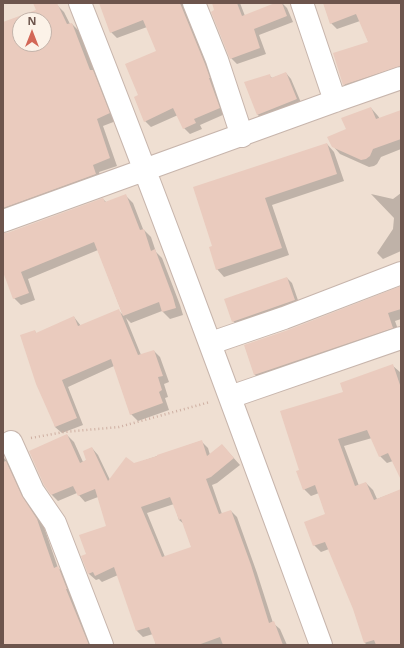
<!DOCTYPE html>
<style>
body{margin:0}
#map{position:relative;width:404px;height:648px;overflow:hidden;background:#f9eee3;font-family:"Open Sans",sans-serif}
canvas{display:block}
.frame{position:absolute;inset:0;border:4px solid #6d554d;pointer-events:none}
.north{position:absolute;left:12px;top:12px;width:40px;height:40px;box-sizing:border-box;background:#fcf2e8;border:1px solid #c3b3aa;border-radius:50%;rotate:0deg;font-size:11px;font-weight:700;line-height:16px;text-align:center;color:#6d554d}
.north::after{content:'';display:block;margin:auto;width:14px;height:18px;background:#d36757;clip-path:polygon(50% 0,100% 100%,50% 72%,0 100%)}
</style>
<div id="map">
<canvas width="404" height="648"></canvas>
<div class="frame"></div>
<div class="north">N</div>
</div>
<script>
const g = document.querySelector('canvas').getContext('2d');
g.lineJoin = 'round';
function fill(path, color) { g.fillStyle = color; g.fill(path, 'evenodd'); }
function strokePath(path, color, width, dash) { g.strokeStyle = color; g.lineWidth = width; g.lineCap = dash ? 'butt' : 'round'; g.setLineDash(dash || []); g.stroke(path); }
fill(new Path2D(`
 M 3,3 L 401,3 L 401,645 L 3,645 ZM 20,20 L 44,20 L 44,44 L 20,44 Z`), '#efdfd2');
fill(new Path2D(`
 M 34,3 L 54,3 L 57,5 L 64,12 L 70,24 L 72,24 L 79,31 L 96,74 L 100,78 L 116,121 L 103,126 L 117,166 L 99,172 L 102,182 L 3,219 L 3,23 L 41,10 ZM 20,20 L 44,20 L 44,44 L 20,44 Z
 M 100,3 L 183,3 L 211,71 L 225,114 L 200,125 L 202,129 L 190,134 L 184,128 L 178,115 L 151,127 L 145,121 L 158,52 L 147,27 L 117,38 L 111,32 Z
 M 213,3 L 240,3 L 245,16 L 278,3 L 282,3 L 287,8 L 293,22 L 259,35 L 266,54 L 237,64 L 231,58 Z
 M 324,3 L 401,3 L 401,73 L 350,90 L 344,84 L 369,43 L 360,21 L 337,29 L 331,23 Z
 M 286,73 L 291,79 L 302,105 L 263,120 L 257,114 L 269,75 L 272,78 Z
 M 371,108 L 378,116 L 380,119 L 401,111 L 401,149 L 381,157 L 377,164 L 374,166 L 369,167 L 340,154 L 333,146 L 347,130 Z
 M 327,144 L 334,152 L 344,181 L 272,205 L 289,255 L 224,277 L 217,269 L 214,247 L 195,188 Z
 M 401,193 L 401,251 L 383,259 L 377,253 L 393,229 L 394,218 L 371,194 L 393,199 Z
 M 126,196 L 133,203 L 143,229 L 151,237 L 156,252 L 162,258 L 180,305 L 183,315 L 170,319 L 162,311 L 131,323 L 126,318 L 141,355 L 154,351 L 160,357 L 169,382 L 164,384 L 168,397 L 165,398 L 169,410 L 138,421 L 131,414 L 114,366 L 68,387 L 83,425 L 62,433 L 55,427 L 35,331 L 37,334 L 74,317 L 81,326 L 119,311 L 123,315 L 98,250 L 28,279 L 35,300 L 21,305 L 14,298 L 3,269 L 3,234 L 7,234 L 103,199 L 107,203 Z
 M 287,278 L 292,283 L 300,306 L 239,327 L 233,321 Z
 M 401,287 L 401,319 L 395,321 L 400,335 L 263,383 L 255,375 L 245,346 L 289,331 Z
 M 393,366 L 400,372 L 401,377 L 401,466 L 393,461 L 387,463 L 380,456 L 372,438 L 344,446 L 359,486 L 366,483 L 373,490 L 377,499 L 401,490 L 401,645 L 366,645 L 354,609 L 329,549 L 321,552 L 314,545 L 327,515 L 319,493 L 311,496 L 304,489 L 300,470 L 345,393 Z
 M 67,435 L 74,442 L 83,462 L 87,460 L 92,448 L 98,455 L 110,480 L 134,464 L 201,441 L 208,448 L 210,455 L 222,445 L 240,465 L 217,483 L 212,485 L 222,514 L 231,511 L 237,517 L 257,573 L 273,623 L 280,629 L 287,645 L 156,645 L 153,634 L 143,637 L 137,631 L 118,575 L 102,582 L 99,579 L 96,580 L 89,574 L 83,557 L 87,555 L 107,526 L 98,497 L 85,502 L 77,493 L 58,501 L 51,494 ZM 174,504 L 179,520 L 184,524 L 192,548 L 165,557 L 147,513 Z
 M 3,457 L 10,464 L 29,505 L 44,527 L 58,568 L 65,574 L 92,645 L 3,645 Z`), '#0003');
fill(new Path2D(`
 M 33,3 L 57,3 L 67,24 L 72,23 L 90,70 L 93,70 L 110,113 L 97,119 L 110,158 L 93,165 L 96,174 L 3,208 L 3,22 L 36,10 ZM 20,20 L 44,20 L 44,44 L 20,44 Z
 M 99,3 L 180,3 L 205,64 L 210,78 L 209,78 L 220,108 L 194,119 L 196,123 L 183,129 L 173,108 L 144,122 L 134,97 L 138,95 L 125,64 L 156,51 L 143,20 L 110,33 Z
 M 212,3 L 237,3 L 242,16 L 275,3 L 282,3 L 287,16 L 254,29 L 260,48 L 230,59 L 211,12 L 214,10 Z
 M 323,3 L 401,3 L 401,66 L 343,85 L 333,53 L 368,42 L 356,14 L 330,24 Z
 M 286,72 L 297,99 L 257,115 L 244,82 L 270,74 L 271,78 Z
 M 371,107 L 376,119 L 401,110 L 401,139 L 373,149 L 370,156 L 366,159 L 361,160 L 332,147 L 327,137 L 346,129 L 341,118 Z
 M 327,143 L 337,174 L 265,198 L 282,248 L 216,270 L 209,247 L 212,246 L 193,187 Z
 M 126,194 L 140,230 L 144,229 L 151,251 L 155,249 L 173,297 L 176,308 L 162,312 L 159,302 L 123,316 L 94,242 L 21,272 L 29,293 L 13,299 L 3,272 L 3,233 L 7,233 L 103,198 L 105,202 Z
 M 287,277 L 295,300 L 232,322 L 224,299 Z
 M 401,286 L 401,309 L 388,313 L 393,328 L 254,375 L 244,345 L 288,330 Z
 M 119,309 L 138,355 L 154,350 L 163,376 L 158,377 L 162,390 L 159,392 L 163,403 L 130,415 L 111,359 L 62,380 L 77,418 L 55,427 L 36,384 L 20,335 L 35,330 L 36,333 L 74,316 L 78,326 Z
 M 393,364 L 401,388 L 401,480 L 388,453 L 379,457 L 367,430 L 338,439 L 355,486 L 366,482 L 374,500 L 401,489 L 401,645 L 376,645 L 374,640 L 364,643 L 353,609 L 325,542 L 313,546 L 304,522 L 325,514 L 315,485 L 303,490 L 296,471 L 299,470 L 280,411 L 343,392 L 340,383 Z
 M 67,434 L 80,463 L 86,460 L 83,451 L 92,447 L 108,481 L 126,457 L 134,463 L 157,456 L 157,455 L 202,440 L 207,456 L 222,444 L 234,458 L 211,477 L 206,479 L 219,514 L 231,510 L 251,565 L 269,623 L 274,621 L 283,645 L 223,645 L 220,637 L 198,645 L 156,645 L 149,627 L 136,631 L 114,567 L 95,576 L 93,572 L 88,574 L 81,556 L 86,554 L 79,535 L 106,526 L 95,489 L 78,496 L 73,486 L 51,495 L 44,485 L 29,451 ZM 170,497 L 179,520 L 181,519 L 191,547 L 162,557 L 141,507 Z
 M 6,461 L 22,496 L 37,519 L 54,568 L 58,566 L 67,589 L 66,589 L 89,645 L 3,645 L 3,462 Z`), '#eacbbe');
const minor = new Path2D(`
 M 80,3 C 164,216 242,430 321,645
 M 194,3 L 217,60 L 242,136
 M 302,3 L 335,101
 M 3,221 L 335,101 L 401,78
 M 211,343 L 284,318 L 401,273
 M 230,397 L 401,338
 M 11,442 L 33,491 L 55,523 L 102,645`);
strokePath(minor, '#c7b5ac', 24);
strokePath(new Path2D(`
 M 31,438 L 64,432 L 119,427 L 210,402`), '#ceafa2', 2.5, [1, 3]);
strokePath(minor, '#fff', 22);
</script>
